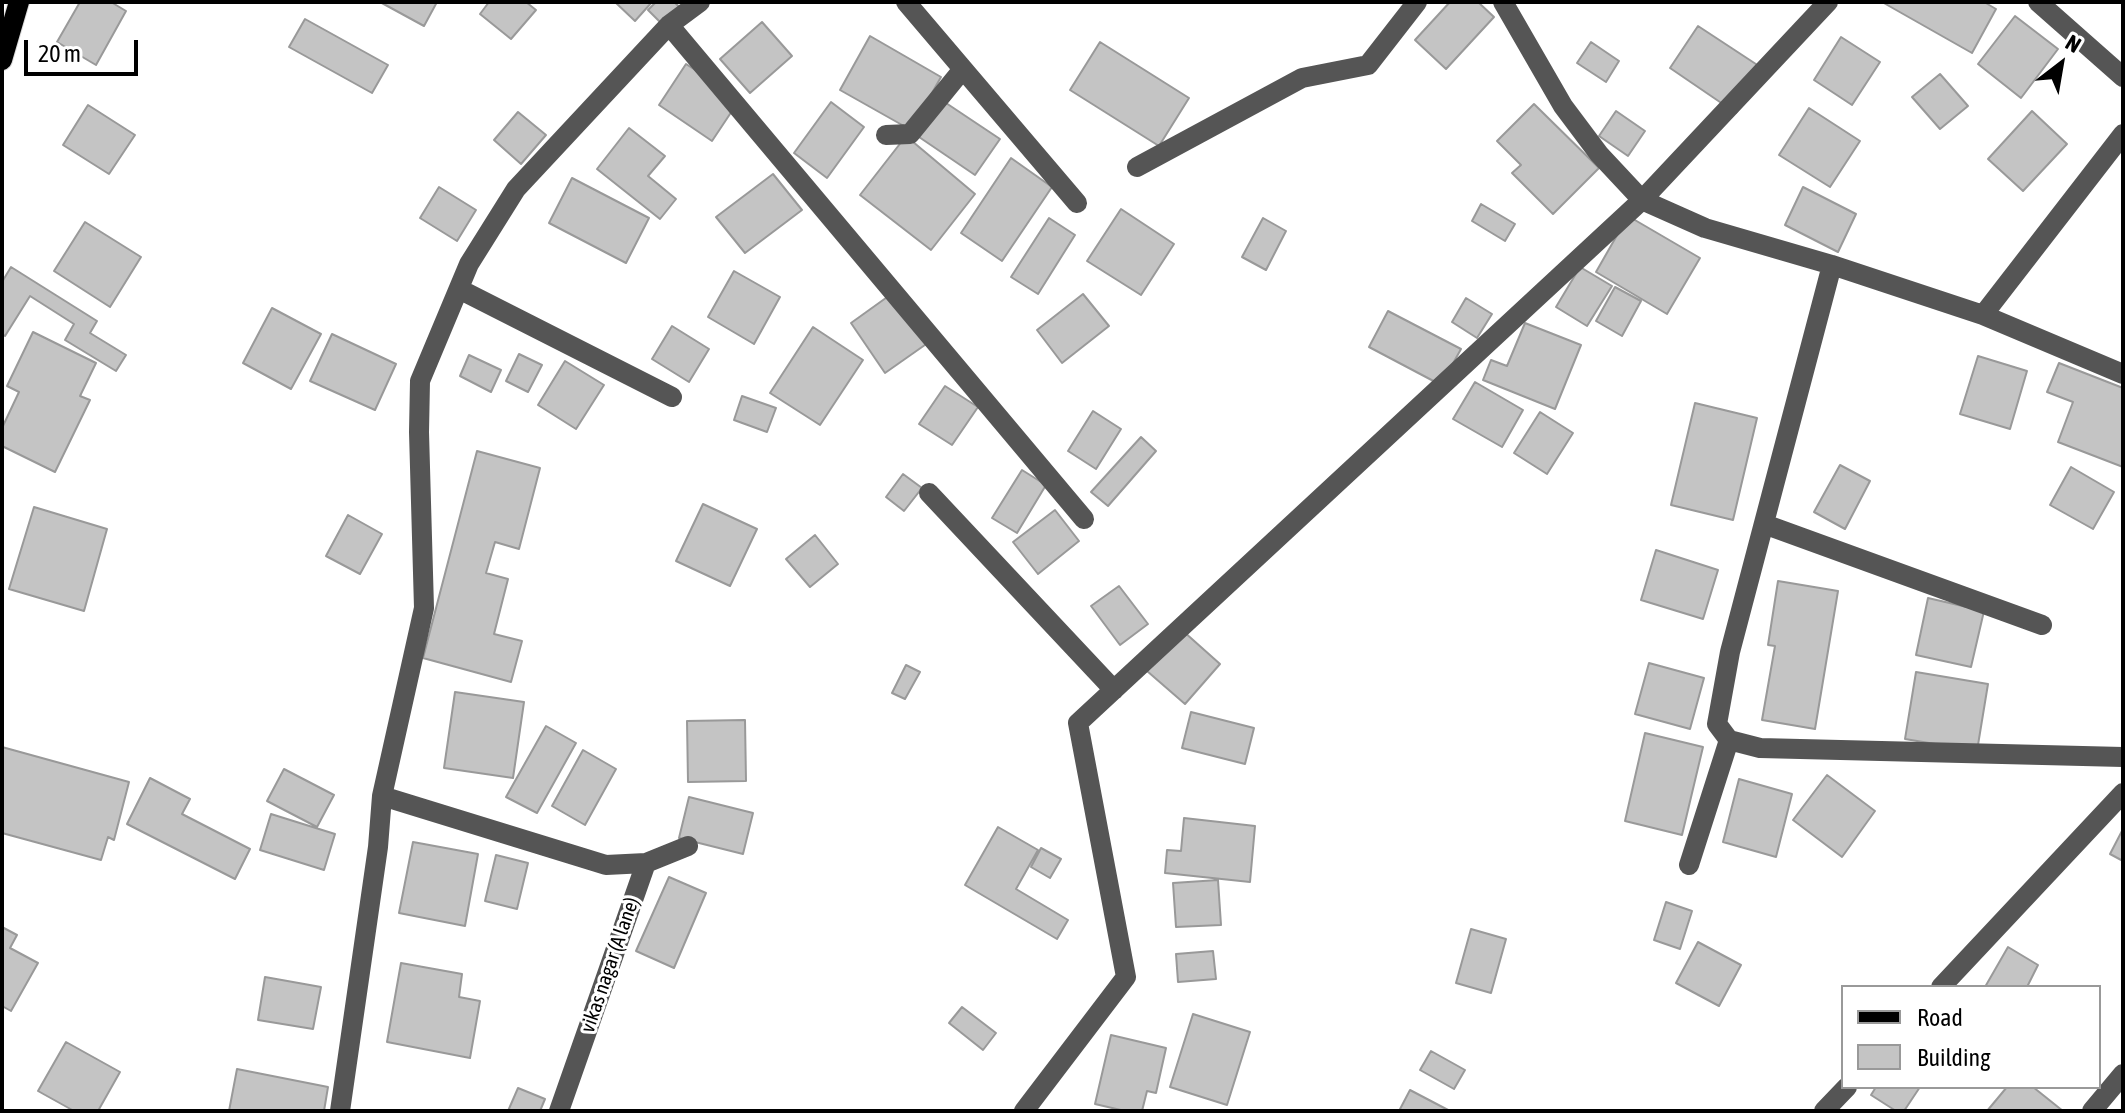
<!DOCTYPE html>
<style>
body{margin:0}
#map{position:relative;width:2125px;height:1113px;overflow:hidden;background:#fff;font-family:"Asap Condensed",sans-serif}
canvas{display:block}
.frame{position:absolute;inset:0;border:4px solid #000;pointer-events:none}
.legend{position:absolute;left:1841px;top:985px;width:260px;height:104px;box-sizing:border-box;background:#fff;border:2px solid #999;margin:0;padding:10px 14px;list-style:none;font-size:24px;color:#000}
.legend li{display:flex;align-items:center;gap:16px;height:40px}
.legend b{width:40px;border:2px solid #999}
.north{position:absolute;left:2021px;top:24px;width:80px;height:80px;-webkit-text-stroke:6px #fff;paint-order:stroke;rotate:31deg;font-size:22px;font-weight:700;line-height:32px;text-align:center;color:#000}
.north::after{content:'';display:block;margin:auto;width:28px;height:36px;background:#000;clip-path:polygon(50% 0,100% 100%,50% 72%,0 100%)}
.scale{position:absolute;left:24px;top:40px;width:114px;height:36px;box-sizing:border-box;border:4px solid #000;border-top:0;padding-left:10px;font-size:24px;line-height:28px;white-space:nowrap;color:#000;-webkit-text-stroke:6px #fff;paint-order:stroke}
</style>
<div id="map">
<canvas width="2125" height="1113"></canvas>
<div class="frame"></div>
<ul class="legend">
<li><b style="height:10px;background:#000"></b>Road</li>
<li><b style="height:22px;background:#c4c4c4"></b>Building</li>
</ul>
<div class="north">N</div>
<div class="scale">20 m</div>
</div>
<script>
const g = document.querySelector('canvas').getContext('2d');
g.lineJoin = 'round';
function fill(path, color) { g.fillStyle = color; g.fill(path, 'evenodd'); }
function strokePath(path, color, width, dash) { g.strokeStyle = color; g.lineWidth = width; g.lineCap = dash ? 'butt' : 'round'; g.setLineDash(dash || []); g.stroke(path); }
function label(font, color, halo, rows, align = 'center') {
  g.font = font + ' "Asap Condensed",sans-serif'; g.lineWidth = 6; g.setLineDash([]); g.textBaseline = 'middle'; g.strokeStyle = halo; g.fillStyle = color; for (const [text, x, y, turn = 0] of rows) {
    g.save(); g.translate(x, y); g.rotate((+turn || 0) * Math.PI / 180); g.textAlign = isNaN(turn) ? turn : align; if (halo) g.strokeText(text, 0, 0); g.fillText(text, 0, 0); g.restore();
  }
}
const building = new Path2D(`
 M 80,2 L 111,2 L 126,11 L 96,65 L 57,42 Z
 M 380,2 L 437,2 L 424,26 Z
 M 489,2 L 526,2 L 536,10 L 511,39 L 480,14 Z
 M 615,2 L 652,2 L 635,21 Z
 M 656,2 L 674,2 L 686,13 L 668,30 L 648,10 Z
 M 1450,2 L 1478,2 L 1494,17 L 1446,69 L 1415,40 Z
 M 1882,2 L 1984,2 L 1996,9 L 1972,53 Z
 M 2015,16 L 2058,49 L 2021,98 L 1978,64 Z
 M 305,19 L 388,65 L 372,93 L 289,47 Z
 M 762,22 L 792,56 L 750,93 L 720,59 Z
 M 1698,26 L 1765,70 L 1736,113 L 1670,68 Z
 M 870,36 L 941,77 L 911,130 L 840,90 Z
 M 1841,37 L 1880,62 L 1852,105 L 1814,80 Z
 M 1100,42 L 1189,98 L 1159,146 L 1070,90 Z
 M 1591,42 L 1619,61 L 1606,82 L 1577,63 Z
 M 686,64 L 740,99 L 712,141 L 659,105 Z
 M 1940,74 L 1968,106 L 1940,129 L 1912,97 Z
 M 943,101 L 1000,139 L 975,175 L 919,137 Z
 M 831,102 L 864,127 L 827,178 L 794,153 Z
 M 1534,104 L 1599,168 L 1553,214 L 1512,173 L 1521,165 L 1497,141 Z
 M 88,105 L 135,135 L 109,174 L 63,145 Z
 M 1809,108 L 1860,141 L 1830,187 L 1779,155 Z
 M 1616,111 L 1645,131 L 1628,156 L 1599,136 Z
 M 2032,111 L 2067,144 L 2023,191 L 1988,159 Z
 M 518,112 L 546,135 L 521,164 L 494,140 Z
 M 629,128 L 665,156 L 648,176 L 676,199 L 660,219 L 597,169 Z
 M 906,136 L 975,194 L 931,250 L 860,195 Z
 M 1011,158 L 1052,187 L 1002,261 L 961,233 Z
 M 773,174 L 802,210 L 745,253 L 716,217 Z
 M 572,178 L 649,218 L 626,263 L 549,223 Z
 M 439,187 L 476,210 L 457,241 L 420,218 Z
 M 1803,187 L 1856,214 L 1838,252 L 1785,225 Z
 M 1481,204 L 1515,224 L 1505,241 L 1472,221 Z
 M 1121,209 L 1174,244 L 1141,295 L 1087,261 Z
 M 1628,216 L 1700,258 L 1667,314 L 1596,272 Z
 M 1049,218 L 1075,235 L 1038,294 L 1011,277 Z
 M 1263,218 L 1286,231 L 1266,270 L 1242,257 Z
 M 85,222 L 141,257 L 110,307 L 54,271 Z
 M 11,267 L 97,321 L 90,333 L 126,355 L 116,371 L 65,340 L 74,324 L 30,296 L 5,336 L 2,334 L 2,282 Z
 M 1580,267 L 1612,286 L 1587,326 L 1556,307 Z
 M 734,271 L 780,297 L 754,344 L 708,317 Z
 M 1615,287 L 1641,301 L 1622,336 L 1596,321 Z
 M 897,290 L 932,340 L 885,373 L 851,323 Z
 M 1083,294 L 1109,326 L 1062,363 L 1037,330 Z
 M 1466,298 L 1492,314 L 1477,338 L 1452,322 Z
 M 272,308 L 321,334 L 291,389 L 243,363 Z
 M 1388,311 L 1461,349 L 1441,385 L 1369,347 Z
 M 1525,323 L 1581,345 L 1555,409 L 1483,380 L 1491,360 L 1507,366 Z
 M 672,326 L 709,349 L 689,382 L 652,359 Z
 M 813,327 L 863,360 L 820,425 L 770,393 Z
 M 33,332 L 96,363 L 80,396 L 90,400 L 55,472 L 2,446 L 2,428 L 19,392 L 7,386 Z
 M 332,334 L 396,364 L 375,410 L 310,381 Z
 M 519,354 L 542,365 L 528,392 L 506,381 Z
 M 469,355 L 501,370 L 491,392 L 460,376 Z
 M 1978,356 L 2027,371 L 2010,429 L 1960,414 Z
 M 565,361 L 604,385 L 576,429 L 538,405 Z
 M 2059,363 L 2123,388 L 2123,467 L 2058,442 L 2073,402 L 2047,392 Z
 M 1475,382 L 1523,410 L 1502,447 L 1453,419 Z
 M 945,386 L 978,407 L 952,445 L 919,424 Z
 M 742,396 L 776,408 L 767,432 L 734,420 Z
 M 1695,403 L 1757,418 L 1733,520 L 1671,505 Z
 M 1093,411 L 1121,429 L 1096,469 L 1068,451 Z
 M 1540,412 L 1573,433 L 1547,474 L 1514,453 Z
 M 1141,437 L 1156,451 L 1108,506 L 1091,492 Z
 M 477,451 L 540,468 L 519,549 L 495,542 L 486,573 L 508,579 L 494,634 L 522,641 L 511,682 L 423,658 Z
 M 1840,465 L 1870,481 L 1845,529 L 1814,512 Z
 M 2071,467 L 2114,492 L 2093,529 L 2050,505 Z
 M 1022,470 L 1046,485 L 1017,533 L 992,518 Z
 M 903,474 L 922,488 L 904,511 L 886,497 Z
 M 703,504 L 757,529 L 730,586 L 676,561 Z
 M 34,507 L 107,529 L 84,611 L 9,589 Z
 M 1055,510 L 1079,541 L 1038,574 L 1013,542 Z
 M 348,515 L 382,534 L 360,574 L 326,556 Z
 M 815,535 L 838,564 L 810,587 L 786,559 Z
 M 1656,550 L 1718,570 L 1703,619 L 1641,600 Z
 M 1778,581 L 1838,591 L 1815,729 L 1762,720 L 1775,646 L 1768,645 Z
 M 1119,586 L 1148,624 L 1120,645 L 1091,606 Z
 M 1928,598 L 1984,611 L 1971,667 L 1916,655 Z
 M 1183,631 L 1220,664 L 1185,704 L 1147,671 Z
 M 1649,663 L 1704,678 L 1690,729 L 1635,714 Z
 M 906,665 L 920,672 L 905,699 L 892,693 Z
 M 1916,672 L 1988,684 L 1977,751 L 1905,739 Z
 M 455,692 L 524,702 L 513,778 L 444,768 Z
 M 1191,712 L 1254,728 L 1245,764 L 1182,748 Z
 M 745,720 L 746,781 L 688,782 L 687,721 Z
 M 546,726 L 576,743 L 537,813 L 506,797 Z
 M 1645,733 L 1703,747 L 1682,835 L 1625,821 Z
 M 2,747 L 129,782 L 114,840 L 108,837 L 101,860 L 2,833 Z
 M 583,750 L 616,769 L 585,825 L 552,806 Z
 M 284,769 L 334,795 L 317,827 L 267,801 Z
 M 1827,775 L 1875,811 L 1842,857 L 1793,820 Z
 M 150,778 L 190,799 L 182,814 L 250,849 L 235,879 L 127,824 Z
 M 1739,779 L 1792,794 L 1776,857 L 1723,842 Z
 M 689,797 L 753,813 L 743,854 L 679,838 Z
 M 271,814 L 335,834 L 324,870 L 260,850 Z
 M 1184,818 L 1255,826 L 1250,882 L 1165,873 L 1167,850 L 1181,851 Z
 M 998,827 L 1038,850 L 1016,889 L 1068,920 L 1057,939 L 965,885 Z
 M 2123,829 L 2123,861 L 2110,854 Z
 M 413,842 L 478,854 L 465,926 L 399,913 Z
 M 1041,848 L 1061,859 L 1050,878 L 1031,867 Z
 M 496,855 L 528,863 L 517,909 L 485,901 Z
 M 669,877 L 706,893 L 674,968 L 636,951 Z
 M 1218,880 L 1221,925 L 1176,927 L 1173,883 Z
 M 1666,902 L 1692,911 L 1680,949 L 1654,940 Z
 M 2,927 L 17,935 L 10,948 L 38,963 L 11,1011 L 2,1006 Z
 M 1471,929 L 1506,939 L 1491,993 L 1456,983 Z
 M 1698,942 L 1741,965 L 1719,1006 L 1676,983 Z
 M 2008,947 L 2038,965 L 2027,987 L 1985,987 Z
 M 1213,951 L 1216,979 L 1178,982 L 1176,954 Z
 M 401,963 L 462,974 L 459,997 L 480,1001 L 470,1058 L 387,1042 Z
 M 265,977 L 321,987 L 313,1029 L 258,1020 Z
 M 962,1007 L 996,1033 L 983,1050 L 949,1023 Z
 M 1193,1014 L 1250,1032 L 1227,1105 L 1170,1087 Z
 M 1111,1035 L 1166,1048 L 1156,1093 L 1147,1091 L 1142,1111 L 1125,1111 L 1095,1104 Z
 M 66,1042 L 120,1072 L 98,1111 L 74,1111 L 38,1091 Z
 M 1431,1051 L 1465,1070 L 1454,1089 L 1420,1070 Z
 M 237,1069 L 328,1087 L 324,1111 L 229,1111 Z
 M 1876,1087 L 1920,1087 L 1904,1111 L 1896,1111 L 1871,1095 Z
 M 2007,1087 L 2033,1087 L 2063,1111 L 1987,1111 Z
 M 518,1088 L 545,1099 L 540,1111 L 508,1111 Z
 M 1410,1090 L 1450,1111 L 1399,1111 Z`);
fill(building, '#c4c4c4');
strokePath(building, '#999', 2);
const major = new Path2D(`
 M 2,60 L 19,2`);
strokePath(major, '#dbdbdb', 22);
strokePath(new Path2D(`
 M 906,2 L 1077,203
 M 1503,2 L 1563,106 L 1599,154 L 1642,200 L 1705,228 L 1832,265 L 1983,315 L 2123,374
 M 2038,2 L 2123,77
 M 669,25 L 1084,519
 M 886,135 L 910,134 L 963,69
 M 1137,167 L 1302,78 L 1368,65 L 1417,2
 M 1832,265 L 1730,652 L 1717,724 L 1729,740 L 1760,748 L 2123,757
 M 459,289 L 672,397
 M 1983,315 L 2123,134
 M 929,493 L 1114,690
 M 1764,524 L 2042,625
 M 382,796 L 606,865 L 646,863
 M 1689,865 L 1729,740
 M 1941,987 L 2123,793
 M 340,1111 L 378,847 L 382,796 L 424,608 L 419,432 L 420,381 L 469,264 L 516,189 L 669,25 L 700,2
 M 559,1111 L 646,863 L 688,846
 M 1024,1111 L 1126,977 L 1078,723 L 1642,200 L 1828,2
 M 1824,1111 L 1847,1087
 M 2092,1111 L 2123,1074`), '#555', 20);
strokePath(major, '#000', 20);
label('20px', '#000', '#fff', [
 ["vikas nagar (A lane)",610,965,-71]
]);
</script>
